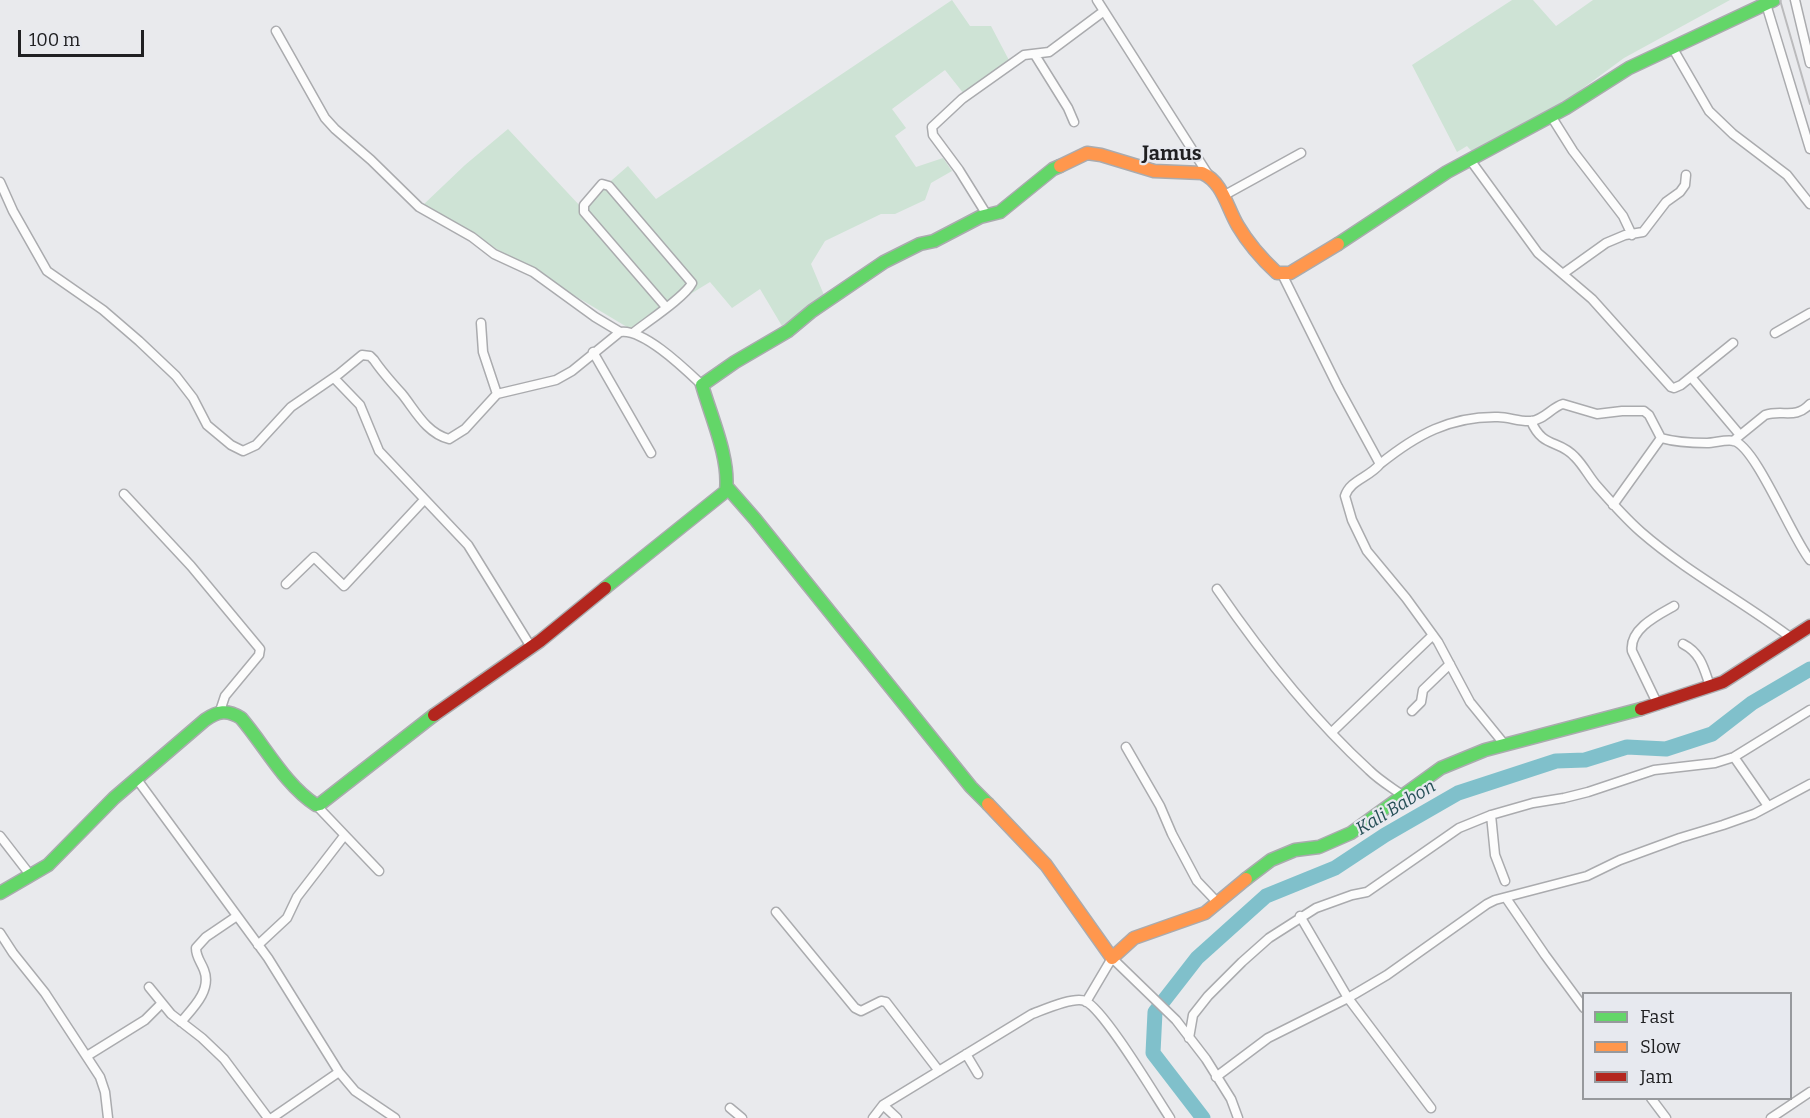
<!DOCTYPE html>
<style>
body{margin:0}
#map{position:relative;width:1810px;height:1118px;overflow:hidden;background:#e9eaed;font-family:Bitter,serif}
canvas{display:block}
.legend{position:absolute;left:1582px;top:992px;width:210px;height:108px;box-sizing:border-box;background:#e7e9ef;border:2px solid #97999d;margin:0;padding:8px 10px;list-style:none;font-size:18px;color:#202022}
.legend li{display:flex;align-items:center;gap:12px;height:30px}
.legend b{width:30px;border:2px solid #97999d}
.scale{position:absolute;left:18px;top:30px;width:126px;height:27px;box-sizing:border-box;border:3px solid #202022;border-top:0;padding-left:8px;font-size:18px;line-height:21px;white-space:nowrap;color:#202022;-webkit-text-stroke:4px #e7e9ef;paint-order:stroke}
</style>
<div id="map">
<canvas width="1810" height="1118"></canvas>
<ul class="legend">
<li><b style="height:8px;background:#63d668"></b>Fast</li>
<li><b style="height:8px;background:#ff974d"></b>Slow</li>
<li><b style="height:8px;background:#b3261e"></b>Jam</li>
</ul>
<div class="scale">100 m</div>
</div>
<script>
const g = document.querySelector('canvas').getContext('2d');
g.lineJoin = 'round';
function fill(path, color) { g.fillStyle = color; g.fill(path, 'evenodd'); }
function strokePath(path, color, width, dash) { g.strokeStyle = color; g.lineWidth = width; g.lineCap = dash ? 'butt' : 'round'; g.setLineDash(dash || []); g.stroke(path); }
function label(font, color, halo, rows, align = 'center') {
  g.font = font + ' Bitter,serif'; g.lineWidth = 4.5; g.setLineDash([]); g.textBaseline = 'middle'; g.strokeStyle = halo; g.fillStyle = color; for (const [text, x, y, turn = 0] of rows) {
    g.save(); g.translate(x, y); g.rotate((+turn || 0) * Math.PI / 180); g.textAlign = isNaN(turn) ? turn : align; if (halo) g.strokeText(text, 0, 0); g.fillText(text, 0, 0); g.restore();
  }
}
fill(new Path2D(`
 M 952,0 L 970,26 L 991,26 L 1011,64 L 964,94 L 945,70 L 892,109 L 906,128 L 895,136 L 916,167 L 943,158 L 952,171 L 931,183 L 925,200 L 895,214 L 881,214 L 825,241 L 811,264 L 824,295 L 782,326 L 760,289 L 732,308 L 710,282 L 632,330 L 423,205 L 465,165 L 508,129 L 581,207 L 628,166 L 656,199 Z
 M 1512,0 L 1533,0 L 1556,26 L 1593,0 L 1730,0 L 1624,58 L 1571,97 L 1474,154 L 1467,146 L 1457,152 L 1412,65 Z`), '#cee3d5');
strokePath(new Path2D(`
 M 1203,1118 L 1153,1053 L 1155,1012 L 1197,958 L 1266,896 L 1335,868 L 1385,835 L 1458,793 L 1556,761 L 1585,760 L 1627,747 L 1666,749 L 1712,734 L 1752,703 L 1810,669`), '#80c0cb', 15);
const street = new Path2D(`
 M 1097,0 L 1209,176
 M 1795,0 L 1810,63
 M 1766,4 L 1810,149
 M 276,31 L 325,118 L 335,129 L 371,160 L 419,207 L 472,237 L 494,254 L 533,272 L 595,317 L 620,332
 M 1672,47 L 1709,111 L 1733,134 L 1787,175 L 1810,204
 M 1035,55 L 1068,108 L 1074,122
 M 1551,116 L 1573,151 L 1623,216 L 1632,235
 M 1471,161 L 1538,253 L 1592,299 L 1671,387 L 1674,388 L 1681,385 L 1733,343
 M 0,182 L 13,211 L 47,271 L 103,310 L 139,341 L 176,376 L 193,398 L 207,425 L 231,445 L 243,451 L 256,445 L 291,407 L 339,374 L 362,355 L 370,356 L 374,360 C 382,372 392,383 402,394 C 415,410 426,433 449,439 L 465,429 L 497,394 L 556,380 L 572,371 L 620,332 C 643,328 685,369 702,385
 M 1223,196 L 1301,153
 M 987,215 L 959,170 L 933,135 L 932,127 L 962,99 L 1024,55 L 1049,52 L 1104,11
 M 1564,273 L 1606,243 L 1625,235 L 1643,232 L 1666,202 L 1680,192 L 1685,185 L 1686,175
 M 1282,274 L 1338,387 L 1380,464 C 1370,477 1350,480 1345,496 L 1352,520 L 1367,551 L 1406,598 L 1438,642 L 1470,702 L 1505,745
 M 481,323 L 483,352 L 497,394
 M 633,333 C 648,321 685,297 692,283 L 609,186 L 602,184 L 584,205 L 584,212 L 666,307
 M 1775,333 L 1810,313
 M 593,352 L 651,453
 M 1691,377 L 1740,435
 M 334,378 L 360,405 L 379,451 L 468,545 L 531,647
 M 1531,421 C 1543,449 1559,439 1575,457 C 1584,466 1589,477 1597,486 C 1611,502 1625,518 1641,532 C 1687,572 1742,601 1790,637
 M 1733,441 L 1765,415 C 1783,409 1795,420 1810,404
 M 1380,464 C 1416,435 1450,416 1498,417 C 1509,417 1520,422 1531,421 C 1544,420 1552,407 1563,404 L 1597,414 L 1622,411 L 1644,411 L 1649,415 L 1661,438 C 1675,442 1692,443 1707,443 C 1715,443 1726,439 1734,441 C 1756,447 1792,538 1810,560
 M 124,494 L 191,566 L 260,649 L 259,655 L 225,696 L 220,711
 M 1613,505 L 1661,438
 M 286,584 L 314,557 L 344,586 L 424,500
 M 1217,589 C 1261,653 1311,717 1369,770 C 1379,780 1391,787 1402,795
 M 1683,644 C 1701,653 1704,669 1710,686
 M 1658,705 L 1632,651 C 1629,629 1658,615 1674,606
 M 1412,711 L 1421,702 L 1423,690 L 1450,664
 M 1332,732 L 1433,635
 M 1126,747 L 1160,806 L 1172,834 L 1197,881 L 1218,903
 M 1734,757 L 1768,806
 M 136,778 L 268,958 L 339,1072 L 355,1091 L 395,1118
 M 316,805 L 379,871
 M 1491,815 L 1495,855 L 1505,881
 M 0,836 L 31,876
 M 1506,898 L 1545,955 L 1584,1008
 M 776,912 L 855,1008 L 861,1011 L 881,1001 L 886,1002 L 939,1071
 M 1300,916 L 1348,998 L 1431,1108
 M 0,933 L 13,953 L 45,993 L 100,1077 L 105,1092 L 108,1118
 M 258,945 L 287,918 L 297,897 L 344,836
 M 149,987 L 171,1014 L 202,1038 L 224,1059 L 268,1118
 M 1086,1002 L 1112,958 L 1176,1020 L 1206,1059 L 1231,1099 L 1238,1118
 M 181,1022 C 193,1008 212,990 204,970 C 201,962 196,957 196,948 L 206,937 L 237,916
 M 1189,1038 L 1193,1015 L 1208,996 L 1242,962 L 1269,938 L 1316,908 L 1352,895 L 1367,892 L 1459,828 L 1491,815 L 1533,803 L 1564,798 L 1588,792 L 1654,770 L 1715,763 L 1734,757 L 1810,710
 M 966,1054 L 978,1074
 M 87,1056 L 145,1020 L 162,1003
 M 1216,1077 L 1268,1038 L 1348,998 L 1387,975 L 1487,904 L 1495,900 L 1587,876 L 1620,860 L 1680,838 L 1723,825 L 1754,814 L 1810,784
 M 1651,1098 L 1666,1118
 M 883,1105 L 897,1118
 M 730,1108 L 742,1118
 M 272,1118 L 339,1072
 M 873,1118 L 883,1105 L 1032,1014 C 1043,1010 1074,996 1085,1001 C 1104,1009 1156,1097 1170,1118
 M 1771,1118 L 1810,1092`);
const fast = new Path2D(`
 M 1338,244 L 1447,172 L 1566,108 L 1629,68 L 1774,0
 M 727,487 L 755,519 L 971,787 L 988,804
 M 605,588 L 726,491 C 730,458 711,417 702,385 L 735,362 L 788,331 L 812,311 L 884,262 L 920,244 L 934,241 L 980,217 L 1000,212 L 1053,169 L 1060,166
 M 1246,879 L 1271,860 L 1295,850 L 1319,847 L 1351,833 L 1441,768 L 1485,750 L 1641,709
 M 0,893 L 48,865 L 114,798 L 205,720 C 218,711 227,709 241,718 C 265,746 285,785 316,805 L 320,804 L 434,715`);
const slow = new Path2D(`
 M 1060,166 L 1087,153 L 1101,155 L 1154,171 L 1202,173 C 1223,182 1227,208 1238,226 C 1248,243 1263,260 1277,273 L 1290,273 L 1338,244
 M 988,804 L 1046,865 L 1112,958 L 1134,938 L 1205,913 L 1246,879`);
const jam = new Path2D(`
 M 1641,709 L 1723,682 L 1810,626
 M 434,715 L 540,641 L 605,588`);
strokePath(street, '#aaabae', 11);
strokePath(fast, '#aaabae', 15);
strokePath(slow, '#aaabae', 15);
strokePath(jam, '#aaabae', 15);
strokePath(street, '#fcfcfc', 8);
strokePath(fast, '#63d668', 12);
strokePath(slow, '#ff974d', 12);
strokePath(jam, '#b3261e', 12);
strokePath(new Path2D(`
 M 1780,0 L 1810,104`), '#bababc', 2);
label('italic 18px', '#264f56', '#e7e9ef', [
 ["Kali Babon",1396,808,-31]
]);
label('bold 20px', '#202022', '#e7e9ef', [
 ["Jamus",1172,154]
]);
</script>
